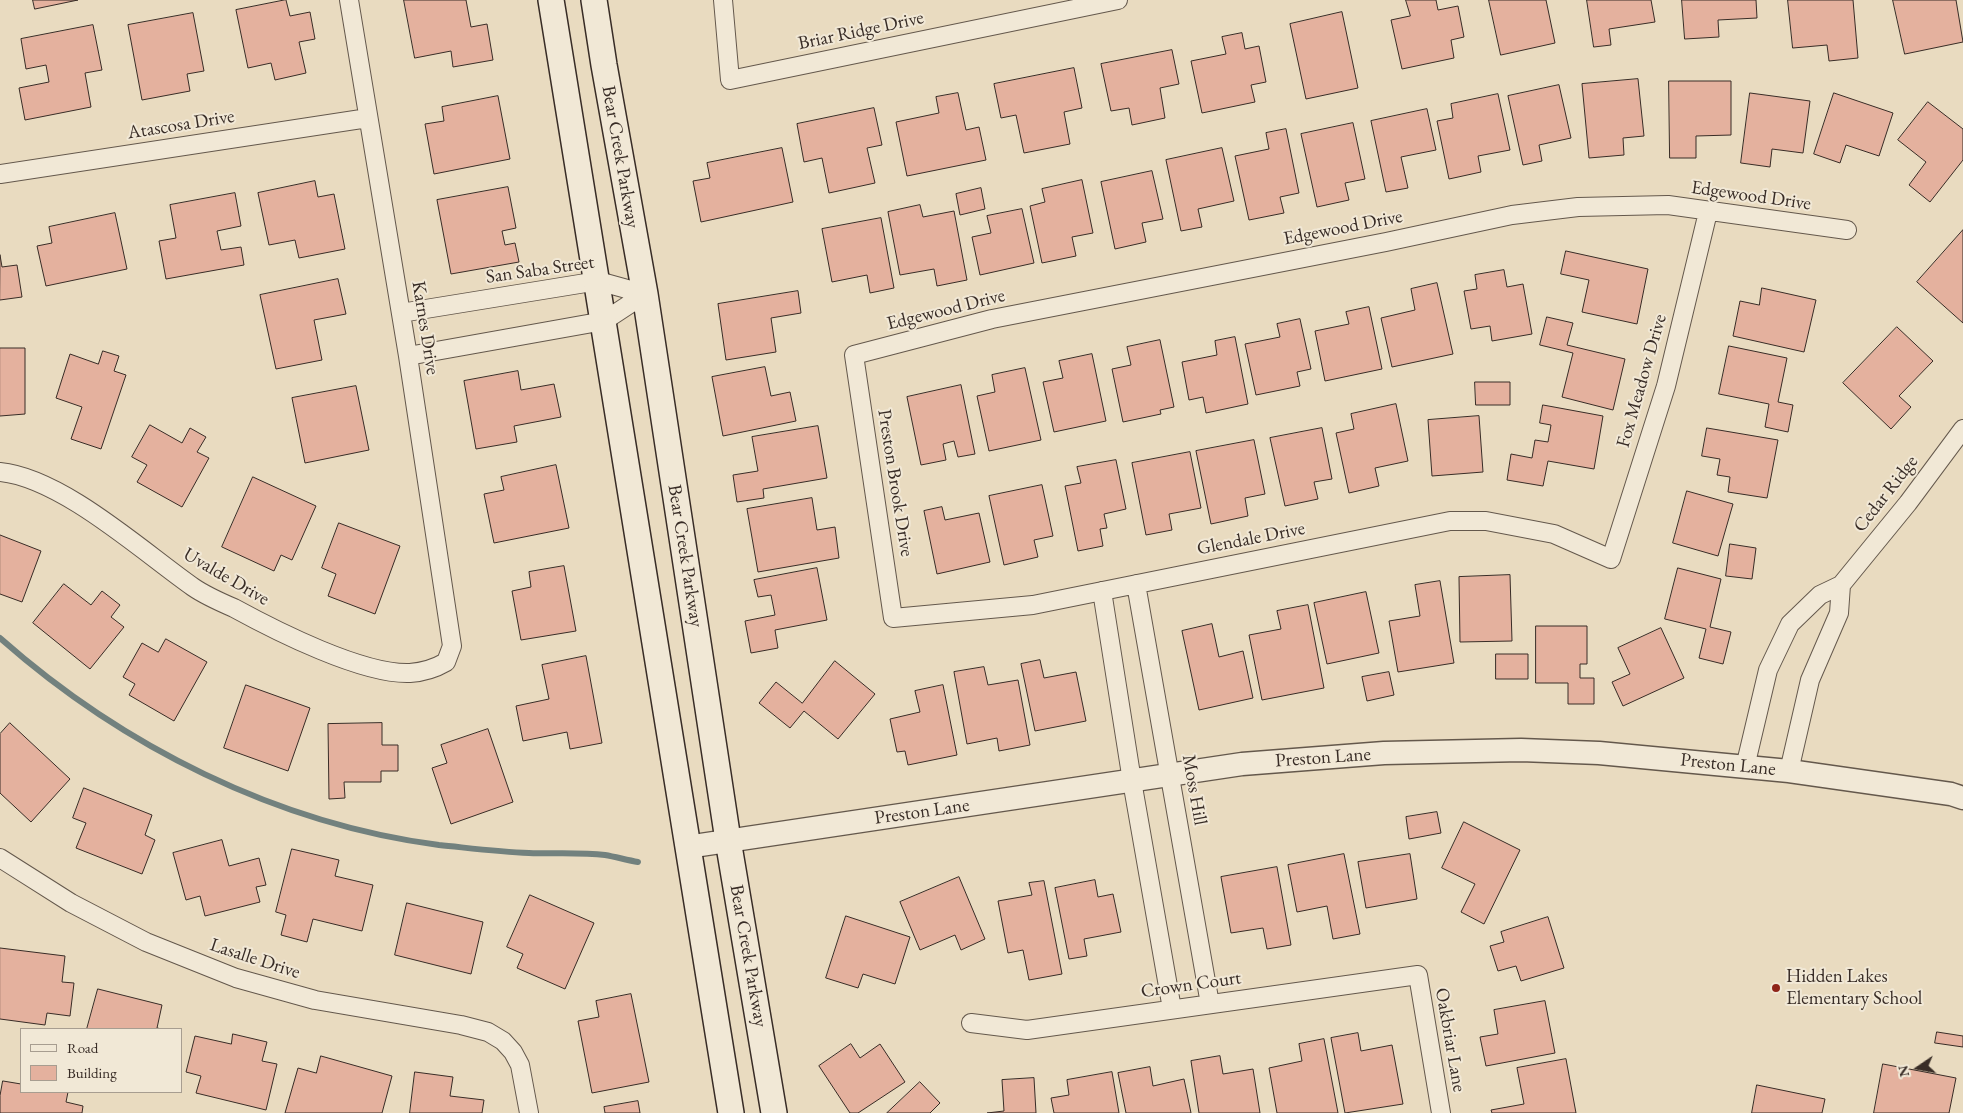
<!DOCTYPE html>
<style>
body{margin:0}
#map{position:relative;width:1963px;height:1113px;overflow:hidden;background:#e9dbc0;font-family:"EB Garamond",serif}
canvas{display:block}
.legend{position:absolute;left:20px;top:1028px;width:162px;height:65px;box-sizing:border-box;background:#f1e8d6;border:1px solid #a79d90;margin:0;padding:6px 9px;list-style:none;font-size:15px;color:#382c26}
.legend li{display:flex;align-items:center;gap:10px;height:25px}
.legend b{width:25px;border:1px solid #a79d90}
.north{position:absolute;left:1893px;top:1043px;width:50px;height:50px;-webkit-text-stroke:4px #f1e8d6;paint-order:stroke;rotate:258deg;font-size:14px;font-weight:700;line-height:20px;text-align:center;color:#382c26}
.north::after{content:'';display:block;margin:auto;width:18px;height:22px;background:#382c26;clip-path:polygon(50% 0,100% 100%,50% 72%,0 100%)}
</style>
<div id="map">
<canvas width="1963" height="1113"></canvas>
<ul class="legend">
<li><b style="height:6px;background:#f1e8d6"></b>Road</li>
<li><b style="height:14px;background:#e4b19e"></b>Building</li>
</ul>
<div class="north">N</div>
</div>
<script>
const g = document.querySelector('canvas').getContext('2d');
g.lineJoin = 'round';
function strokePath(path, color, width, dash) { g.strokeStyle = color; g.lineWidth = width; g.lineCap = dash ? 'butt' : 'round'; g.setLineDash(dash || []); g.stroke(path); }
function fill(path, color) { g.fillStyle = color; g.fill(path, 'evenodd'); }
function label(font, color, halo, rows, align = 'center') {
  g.font = font + ' "EB Garamond",serif'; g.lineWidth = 4; g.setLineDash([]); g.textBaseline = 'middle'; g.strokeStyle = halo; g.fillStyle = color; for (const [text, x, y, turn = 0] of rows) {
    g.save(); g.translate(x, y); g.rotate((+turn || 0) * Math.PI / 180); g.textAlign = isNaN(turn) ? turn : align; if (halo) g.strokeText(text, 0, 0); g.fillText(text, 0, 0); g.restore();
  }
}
strokePath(new Path2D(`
 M 0,638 C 122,746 277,824 439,845 C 469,848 499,852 529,853 C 554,854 581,852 605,855 C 616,857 627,860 638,862`), '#72817e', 6);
const building = new Path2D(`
 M 33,0 L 78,0 L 35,9 Z
 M 286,0 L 290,16 L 310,12 L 315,39 L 299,42 L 306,73 L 275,80 L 271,63 L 248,68 L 236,10 Z
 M 404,0 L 466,0 L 471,27 L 487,24 L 493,60 L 453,67 L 451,51 L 415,58 Z
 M 1406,0 L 1436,0 L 1438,10 L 1458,6 L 1464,37 L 1451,40 L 1454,58 L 1402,69 L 1391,20 L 1410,16 Z
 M 1489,0 L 1546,0 L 1555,43 L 1501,55 Z
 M 1587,0 L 1651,0 L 1655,22 L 1609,29 L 1611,45 L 1594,47 Z
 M 1682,0 L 1756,0 L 1757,18 L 1718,20 L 1719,37 L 1685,39 Z
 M 1788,0 L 1853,0 L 1858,58 L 1829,61 L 1827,45 L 1793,48 Z
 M 1893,0 L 1956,0 L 1963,42 L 1905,54 Z
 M 1342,12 L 1358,88 L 1306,99 L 1290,24 Z
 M 193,13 L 204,71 L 187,74 L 190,91 L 142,100 L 128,25 Z
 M 93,25 L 102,70 L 85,73 L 91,107 L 25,120 L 19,88 L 49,82 L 46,65 L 26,69 L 21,39 Z
 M 1242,33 L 1245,49 L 1259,46 L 1266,82 L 1251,85 L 1255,102 L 1202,113 L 1191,61 L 1226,54 L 1222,37 Z
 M 1172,50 L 1179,84 L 1160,88 L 1165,118 L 1132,125 L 1129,108 L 1111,111 L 1101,64 Z
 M 1074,68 L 1082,108 L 1064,112 L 1070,144 L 1024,153 L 1016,115 L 1001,118 L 994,84 Z
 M 1638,79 L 1644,136 L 1623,138 L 1624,155 L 1589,158 L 1582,84 Z
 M 1669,81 L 1731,81 L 1731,135 L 1696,136 L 1696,158 L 1670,158 Z
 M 1559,85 L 1571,138 L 1539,145 L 1542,161 L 1523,165 L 1508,96 Z
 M 958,93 L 966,130 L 979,127 L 986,160 L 907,176 L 896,122 L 939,113 L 936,97 Z
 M 1750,93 L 1810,101 L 1803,153 L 1772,149 L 1770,167 L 1741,163 Z
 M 1834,93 L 1893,113 L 1879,156 L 1846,145 L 1840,163 L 1814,154 Z
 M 1498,94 L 1510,150 L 1478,156 L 1481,172 L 1449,179 L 1437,121 L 1453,118 L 1451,104 Z
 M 498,96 L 510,159 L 434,174 L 425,124 L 444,121 L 442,107 Z
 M 1928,102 L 1963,129 L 1963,160 L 1930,202 L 1909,185 L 1926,162 L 1898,140 Z
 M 874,108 L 882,145 L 867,148 L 875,183 L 829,193 L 822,158 L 804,162 L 797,124 Z
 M 1427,109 L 1436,150 L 1401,157 L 1408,188 L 1386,192 L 1371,121 Z
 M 1353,123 L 1365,179 L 1345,183 L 1349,200 L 1317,207 L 1301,134 Z
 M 1286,129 L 1299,193 L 1280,197 L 1284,213 L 1249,220 L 1235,156 L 1269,149 L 1266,133 Z
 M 782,148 L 793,202 L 701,222 L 693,181 L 710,178 L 707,163 Z
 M 1222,148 L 1234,201 L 1198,209 L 1202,227 L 1181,231 L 1166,160 Z
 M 1152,171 L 1163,219 L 1142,223 L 1146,242 L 1115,249 L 1101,182 Z
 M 1082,180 L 1093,233 L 1072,237 L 1076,256 L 1042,263 L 1030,206 L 1045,202 L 1042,189 Z
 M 315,181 L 318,197 L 334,194 L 345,249 L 299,258 L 295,240 L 269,245 L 258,193 Z
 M 508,187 L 516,228 L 502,231 L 505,245 L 515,243 L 519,262 L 451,274 L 437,200 Z
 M 981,188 L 985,209 L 960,215 L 956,194 Z
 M 235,193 L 241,226 L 217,231 L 221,250 L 241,247 L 244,265 L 166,279 L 159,241 L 176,238 L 170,205 Z
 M 920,205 L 923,217 L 954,211 L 967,280 L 937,286 L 934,269 L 900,275 L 888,212 Z
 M 1022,209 L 1034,263 L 980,275 L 972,237 L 991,233 L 987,216 Z
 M 115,213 L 127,269 L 46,286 L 37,246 L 52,243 L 49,227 Z
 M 881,218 L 894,288 L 870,293 L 867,275 L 832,282 L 822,229 Z
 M 1963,230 L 1963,323 L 1917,282 Z
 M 1566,251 L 1648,269 L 1637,324 L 1582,312 L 1589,280 L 1561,274 Z
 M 0,255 L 2,267 L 17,265 L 22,297 L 0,300 Z
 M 1504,270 L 1507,287 L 1523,284 L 1532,334 L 1492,341 L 1490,326 L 1471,329 L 1464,291 L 1477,289 L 1475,275 Z
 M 338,279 L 346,314 L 314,320 L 322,360 L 276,369 L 260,295 Z
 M 1437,283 L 1453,354 L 1392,367 L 1381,318 L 1415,310 L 1411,289 Z
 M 1762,288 L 1816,300 L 1804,352 L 1733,336 L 1740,301 L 1759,305 Z
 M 798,291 L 801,313 L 771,318 L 776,352 L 726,360 L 718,304 Z
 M 1369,307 L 1382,369 L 1325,381 L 1315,331 L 1349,324 L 1346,312 Z
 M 1547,317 L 1573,323 L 1567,345 L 1625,359 L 1613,410 L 1562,397 L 1573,353 L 1540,345 Z
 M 1300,319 L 1311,369 L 1297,372 L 1300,386 L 1256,395 L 1245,344 L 1280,337 L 1277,324 Z
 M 1897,327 L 1933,361 L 1899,396 L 1911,407 L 1891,429 L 1843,383 Z
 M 1235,337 L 1248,404 L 1206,413 L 1203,397 L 1189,400 L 1182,362 L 1217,355 L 1215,341 Z
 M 1160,340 L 1174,407 L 1160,410 L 1161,414 L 1123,422 L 1112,369 L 1131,365 L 1127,347 Z
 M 1729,346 L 1787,358 L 1778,402 L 1793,405 L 1788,432 L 1765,427 L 1769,404 L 1719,394 Z
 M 0,348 L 25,348 L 25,414 L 0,416 Z
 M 103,351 L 119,356 L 114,371 L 126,375 L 101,449 L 71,439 L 82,407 L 56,398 L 70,354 L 98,364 Z
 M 1092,354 L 1106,421 L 1054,432 L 1043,382 L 1063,378 L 1059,361 Z
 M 765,367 L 771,396 L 790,392 L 796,421 L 723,436 L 712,377 Z
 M 1025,368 L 1041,440 L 989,451 L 977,396 L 995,392 L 992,375 Z
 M 518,371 L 521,390 L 554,384 L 561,417 L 514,426 L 517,442 L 476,449 L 464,381 Z
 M 1475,382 L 1510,382 L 1510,405 L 1476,405 Z
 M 961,385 L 975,454 L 958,457 L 954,441 L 943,444 L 946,460 L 921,465 L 907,397 Z
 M 356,386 L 369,450 L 305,463 L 292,398 Z
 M 1396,404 L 1408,461 L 1375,468 L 1379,486 L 1349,493 L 1336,433 L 1354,429 L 1351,414 Z
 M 1543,405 L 1603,416 L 1594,469 L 1548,461 L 1543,486 L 1507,480 L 1511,454 L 1532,458 L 1535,440 L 1548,442 L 1551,425 L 1540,423 Z
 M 1479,416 L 1483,472 L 1432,476 L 1428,420 Z
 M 150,425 L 182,443 L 190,428 L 206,437 L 197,452 L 209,458 L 182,507 L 137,482 L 147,465 L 132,457 Z
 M 818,426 L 827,478 L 763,489 L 764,498 L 737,502 L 733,475 L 758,471 L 752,437 Z
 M 1322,428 L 1332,479 L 1314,482 L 1318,499 L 1285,506 L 1270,438 Z
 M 1707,428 L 1778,440 L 1767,498 L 1728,492 L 1730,477 L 1717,475 L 1720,459 L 1702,456 Z
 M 1254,440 L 1265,494 L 1245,498 L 1248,516 L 1211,524 L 1196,451 Z
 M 1190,452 L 1201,508 L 1169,514 L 1172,530 L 1146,535 L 1132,463 Z
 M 1116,460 L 1126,509 L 1104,514 L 1107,528 L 1100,529 L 1103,546 L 1078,551 L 1065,486 L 1081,483 L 1077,467 Z
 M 556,465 L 569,528 L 494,543 L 484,494 L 504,490 L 501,477 Z
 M 253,477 L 316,506 L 292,560 L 281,555 L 274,571 L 222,547 Z
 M 1042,485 L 1053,536 L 1034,540 L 1038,557 L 1004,565 L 989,496 Z
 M 1687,491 L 1733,504 L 1718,556 L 1673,543 Z
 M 812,498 L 817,530 L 835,527 L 839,558 L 758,572 L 747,509 Z
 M 942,507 L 945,520 L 979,513 L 990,562 L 937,574 L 924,511 Z
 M 339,523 L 400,546 L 375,614 L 328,596 L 336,574 L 322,568 Z
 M 0,535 L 41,551 L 22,602 L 0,594 Z
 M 1730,544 L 1756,548 L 1752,579 L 1726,576 Z
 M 564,566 L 576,631 L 521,640 L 512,591 L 531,587 L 529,572 Z
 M 817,568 L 827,620 L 775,630 L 778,648 L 751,653 L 745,621 L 775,615 L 771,595 L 758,597 L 754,580 Z
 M 1678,568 L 1721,579 L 1710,627 L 1731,632 L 1723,664 L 1699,658 L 1706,629 L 1665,619 Z
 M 1510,575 L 1512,641 L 1460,642 L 1459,577 Z
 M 1440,581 L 1454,663 L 1398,672 L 1389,621 L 1420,616 L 1415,585 Z
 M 64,584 L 91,605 L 102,591 L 120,605 L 111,617 L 124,627 L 90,669 L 33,623 Z
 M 1366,592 L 1379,653 L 1327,664 L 1314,603 Z
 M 1308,605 L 1324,688 L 1262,700 L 1249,635 L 1281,629 L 1277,611 Z
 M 1212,624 L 1219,657 L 1243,651 L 1253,698 L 1199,710 L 1182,631 Z
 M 1536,626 L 1587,626 L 1587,664 L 1580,664 L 1580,678 L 1594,678 L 1594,704 L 1568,704 L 1568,683 L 1536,683 Z
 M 1661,628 L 1684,678 L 1623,706 L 1612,682 L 1630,674 L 1618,648 Z
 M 166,639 L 207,662 L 174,721 L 129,695 L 135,684 L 123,677 L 142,643 L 158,652 Z
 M 1496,654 L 1528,654 L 1528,679 L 1496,679 Z
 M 586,656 L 602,743 L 570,749 L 567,732 L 523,741 L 516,706 L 549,699 L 542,665 Z
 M 1040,660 L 1044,678 L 1076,672 L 1086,721 L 1035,731 L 1021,664 Z
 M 835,661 L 875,694 L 838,739 L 804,711 L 790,728 L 759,703 L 776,682 L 802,703 Z
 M 984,667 L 988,685 L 1018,680 L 1030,745 L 999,751 L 997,738 L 967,744 L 954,672 Z
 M 1389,672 L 1394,695 L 1367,701 L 1362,677 Z
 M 246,685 L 310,708 L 288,771 L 224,748 Z
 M 943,685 L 957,755 L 908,765 L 905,751 L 897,752 L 890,719 L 920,712 L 915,691 Z
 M 10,723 L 70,779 L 31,822 L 0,793 L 0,734 Z
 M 382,723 L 382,745 L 398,745 L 398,771 L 381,771 L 381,782 L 344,782 L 345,798 L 329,799 L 328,724 Z
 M 488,729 L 513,802 L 451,824 L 432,768 L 447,763 L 441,745 Z
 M 84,788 L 152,815 L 145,835 L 155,840 L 142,874 L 76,848 L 86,823 L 73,818 Z
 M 1437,812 L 1441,833 L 1409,839 L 1406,817 Z
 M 1464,822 L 1520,850 L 1484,924 L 1461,912 L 1475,884 L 1442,868 Z
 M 222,840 L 229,866 L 259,858 L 266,885 L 256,887 L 260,902 L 205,916 L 200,896 L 186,900 L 173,853 Z
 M 292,849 L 339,860 L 335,876 L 373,885 L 362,931 L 313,919 L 307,942 L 281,935 L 286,915 L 276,912 Z
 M 1344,854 L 1360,934 L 1333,939 L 1327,906 L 1297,912 L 1288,865 Z
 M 1410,854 L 1417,899 L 1366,908 L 1358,862 Z
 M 1277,867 L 1291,945 L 1267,949 L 1263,928 L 1231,933 L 1221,877 Z
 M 959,877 L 985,939 L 961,950 L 955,935 L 920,950 L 900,902 Z
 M 1095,880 L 1098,897 L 1113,894 L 1121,932 L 1084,939 L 1087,956 L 1069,959 L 1055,888 Z
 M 1044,881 L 1062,974 L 1029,980 L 1023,950 L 1008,953 L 998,901 L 1032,895 L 1029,883 Z
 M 530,895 L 594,923 L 565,989 L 517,968 L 523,954 L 507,947 Z
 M 407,903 L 483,922 L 471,974 L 395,955 Z
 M 846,916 L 910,937 L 895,984 L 863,974 L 858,988 L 826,978 Z
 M 1548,917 L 1564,968 L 1521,981 L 1516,966 L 1498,971 L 1490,946 L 1504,942 L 1501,932 Z
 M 0,948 L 65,956 L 62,982 L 74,983 L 70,1016 L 47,1013 L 45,1025 L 0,1019 Z
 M 98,989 L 162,1005 L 157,1028 L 162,1029 L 87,1029 Z
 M 631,994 L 649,1082 L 592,1093 L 578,1021 L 599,1017 L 596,1001 Z
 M 1545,1001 L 1555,1053 L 1486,1066 L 1480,1037 L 1498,1034 L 1494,1010 Z
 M 1937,1032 L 1963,1036 L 1963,1047 L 1935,1043 Z
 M 1358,1033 L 1361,1051 L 1392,1045 L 1403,1104 L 1345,1113 L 1331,1038 Z
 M 233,1034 L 267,1042 L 262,1061 L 277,1064 L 266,1110 L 196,1093 L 201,1076 L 186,1072 L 195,1036 L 231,1044 Z
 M 1324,1039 L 1338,1113 L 1277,1113 L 1269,1068 L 1302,1061 L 1299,1044 Z
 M 851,1044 L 860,1058 L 880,1044 L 905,1082 L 858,1113 L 850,1113 L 819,1066 Z
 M 321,1056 L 392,1076 L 382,1113 L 285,1113 L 298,1068 L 316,1073 Z
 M 1220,1056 L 1223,1074 L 1253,1069 L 1260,1113 L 1199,1113 L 1191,1061 Z
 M 1566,1059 L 1576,1113 L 1492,1113 L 1491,1110 L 1524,1104 L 1517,1068 Z
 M 1883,1064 L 1956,1078 L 1949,1113 L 1874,1113 Z
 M 1150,1067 L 1153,1086 L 1184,1079 L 1191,1113 L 1126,1113 L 1118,1073 Z
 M 415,1072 L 453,1077 L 450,1096 L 484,1100 L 482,1113 L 410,1113 Z
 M 1112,1072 L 1119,1113 L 1054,1113 L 1051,1098 L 1069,1095 L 1067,1080 Z
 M 1034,1078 L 1036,1113 L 987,1113 L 1004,1111 L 1002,1080 Z
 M 3,1081 L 21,1084 L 21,1092 L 68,1092 L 66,1102 L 83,1106 L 82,1113 L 0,1113 L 0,1096 Z
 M 920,1082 L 940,1103 L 930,1113 L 887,1113 Z
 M 1757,1085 L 1825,1099 L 1822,1113 L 1752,1113 Z
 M 638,1101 L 640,1113 L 605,1113 L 604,1107 Z`);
fill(building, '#e4b19e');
strokePath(building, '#382c26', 1);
const minor = new Path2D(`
 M 723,0 L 730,80 L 1118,0
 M 0,174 L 368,118
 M 1708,212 L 1666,386 L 1611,559 L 1554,534 L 1486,521 L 1450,521 L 1033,605 L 893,618 L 854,355 L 992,319 L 1386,242 L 1512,215 L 1578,207 L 1668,205 L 1847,230
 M 401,313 L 598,281 L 645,294
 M 408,356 L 604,321 L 645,294
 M 0,472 C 62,478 143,552 193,587 C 206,596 220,602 234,608 C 276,631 363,675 410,673 C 424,672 434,669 446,662 L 452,646 L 408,356 L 349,0
 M 1136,584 L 1210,1004
 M 1102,591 L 1132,781 L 1172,1009
 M 1745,767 L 1768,670 L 1790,624 L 1820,595 L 1841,585 L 1908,503 L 1963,429
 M 1789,771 L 1810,680 L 1839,613 L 1841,585
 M 0,858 L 71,903 L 146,942 L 236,978 L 315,1000 L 461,1025 L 488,1032 L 503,1041 L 513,1052 L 520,1065 L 529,1113
 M 971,1023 L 1027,1030 L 1418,975 L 1441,1113`);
const tertiary = new Path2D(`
 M 687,847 L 1242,764 L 1384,753 L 1521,750 L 1599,753 L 1789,771 L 1951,794 L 1963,798`);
const secondary = new Path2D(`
 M 551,0 L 731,1113
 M 594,0 L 604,65 L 645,294 L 728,840 L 774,1113`);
strokePath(minor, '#64584c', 20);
strokePath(tertiary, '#64584c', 25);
strokePath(secondary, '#382c26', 28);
strokePath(minor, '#f1e8d6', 18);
strokePath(tertiary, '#f1e8d6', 22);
strokePath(secondary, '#f1e8d6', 25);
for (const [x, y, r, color] of [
 [1776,988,5,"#8f2418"]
]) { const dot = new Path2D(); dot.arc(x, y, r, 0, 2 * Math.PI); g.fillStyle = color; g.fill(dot); strokePath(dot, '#f1e8d6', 2); }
label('19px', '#382c26', '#f1e8d6', [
 ["Briar Ridge Drive",861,31,-12],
 ["Atascosa Drive",181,125,-9],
 ["Bear Creek Parkway",620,157,80],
 ["Edgewood Drive",1751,196,8],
 ["Edgewood Drive",1343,228,-11],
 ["San Saba Street",540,270,-8],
 ["Edgewood Drive",946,310,-14],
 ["Karnes Drive",425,328,81],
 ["Fox Meadow Drive",1642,381,-74],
 ["Preston Brook Drive",895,483,81],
 ["Cedar Ridge",1886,494,-52],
 ["Glendale Drive",1251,539,-11],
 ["Bear Creek Parkway",685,556,81],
 ["Uvalde Drive",226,577,30],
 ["Preston Lane",1323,758,-4],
 ["Preston Lane",1728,765,6],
 ["Moss Hill",1194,790,80],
 ["Preston Lane",922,812,-8],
 ["Bear Creek Parkway",748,956,80],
 ["Lasalle Drive",255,959,18],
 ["Crown Court",1191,985,-8],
 ["Oakbriar Lane",1450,1040,80]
]);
label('19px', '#382c26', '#f1e8d6', [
 ["Hidden Lakes",1786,977],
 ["Elementary School",1786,999]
], 'left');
</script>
